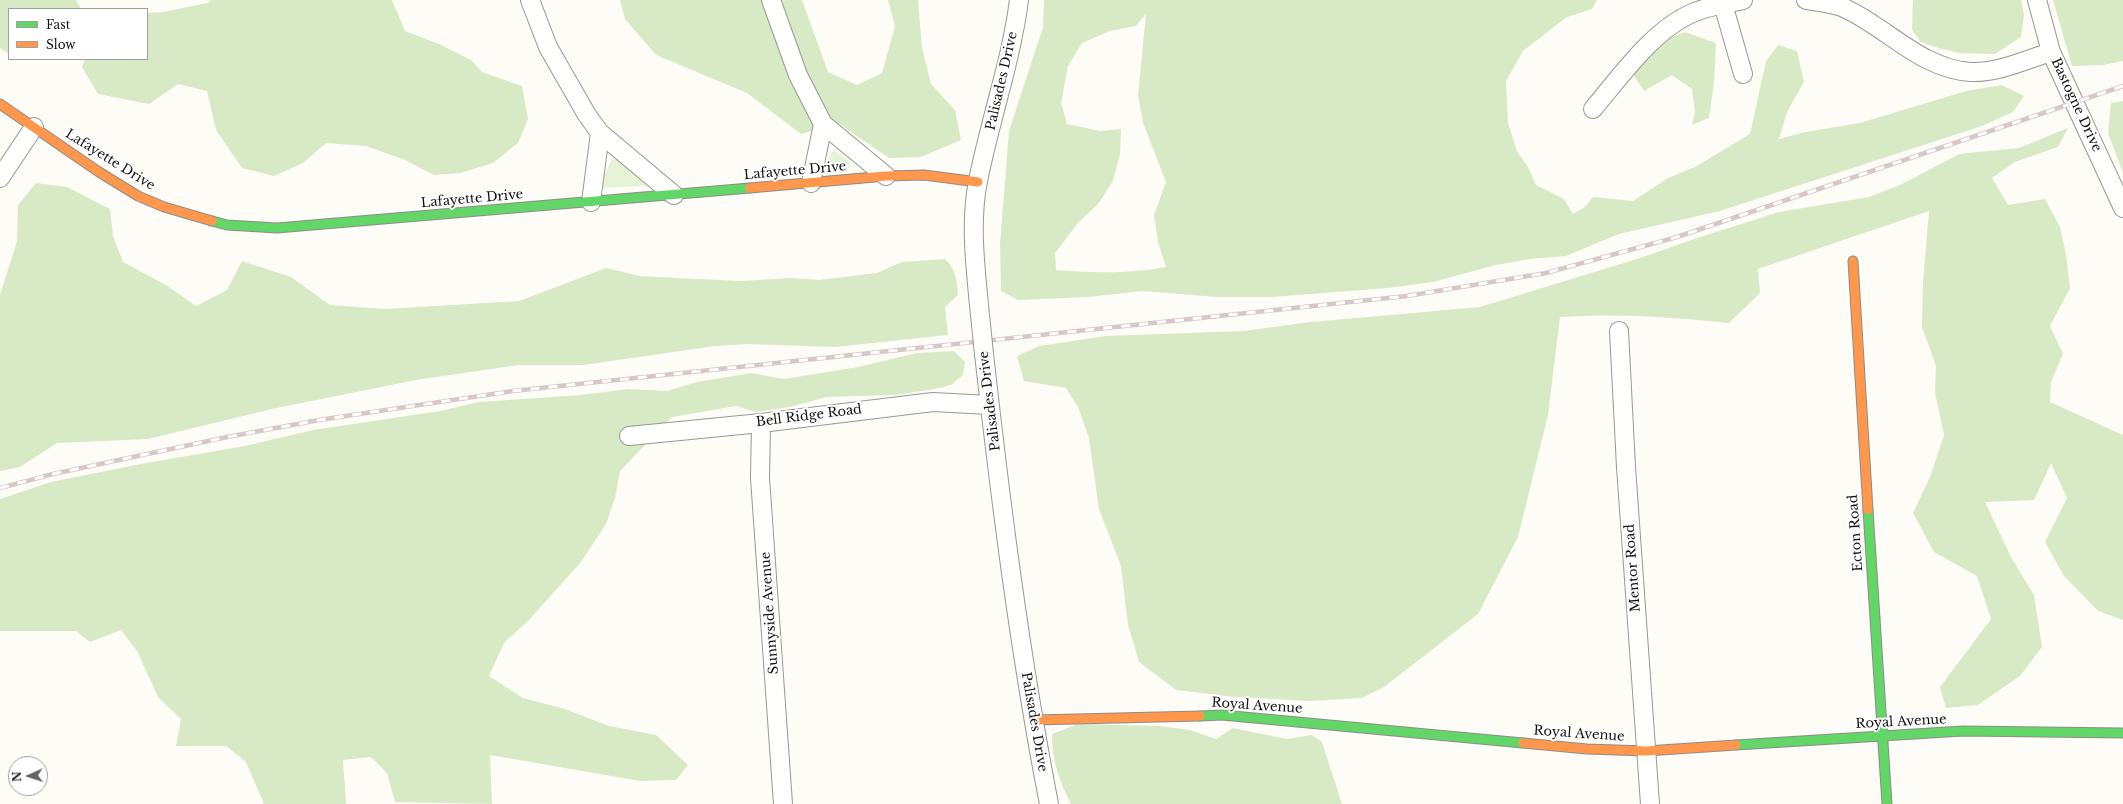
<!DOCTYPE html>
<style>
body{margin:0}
#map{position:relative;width:2123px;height:804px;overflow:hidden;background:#fdfcf7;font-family:"Libre Baskerville",serif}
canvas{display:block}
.legend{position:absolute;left:8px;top:8px;width:140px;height:52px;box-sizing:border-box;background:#fff;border:1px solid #a0a0a0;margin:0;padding:5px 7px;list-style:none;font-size:12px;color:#111}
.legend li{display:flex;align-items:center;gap:8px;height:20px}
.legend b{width:20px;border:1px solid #a0a0a0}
.north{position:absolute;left:8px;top:756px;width:40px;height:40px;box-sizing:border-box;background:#fff;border:1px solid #a0a0a0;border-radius:50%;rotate:267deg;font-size:11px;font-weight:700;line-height:16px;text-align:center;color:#111}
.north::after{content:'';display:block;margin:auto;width:14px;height:18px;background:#646362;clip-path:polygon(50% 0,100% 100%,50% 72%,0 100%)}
</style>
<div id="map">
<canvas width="2123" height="804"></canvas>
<ul class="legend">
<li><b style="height:5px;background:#63d668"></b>Fast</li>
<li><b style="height:5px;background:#ff974d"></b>Slow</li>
</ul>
<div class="north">N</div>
</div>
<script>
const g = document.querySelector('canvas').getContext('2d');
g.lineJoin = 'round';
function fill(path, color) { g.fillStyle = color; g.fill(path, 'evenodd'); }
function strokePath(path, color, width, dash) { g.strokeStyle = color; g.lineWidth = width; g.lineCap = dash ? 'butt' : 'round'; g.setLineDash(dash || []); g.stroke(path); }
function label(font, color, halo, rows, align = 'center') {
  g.font = font + ' "Libre Baskerville",serif'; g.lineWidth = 4; g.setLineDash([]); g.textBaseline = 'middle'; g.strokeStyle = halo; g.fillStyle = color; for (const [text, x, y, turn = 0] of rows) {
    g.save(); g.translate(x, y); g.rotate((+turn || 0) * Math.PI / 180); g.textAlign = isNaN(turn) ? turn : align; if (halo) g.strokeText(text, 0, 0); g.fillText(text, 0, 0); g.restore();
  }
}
fill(new Path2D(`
 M 835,151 L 849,162 L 851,166 L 848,168 L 825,169 L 826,162 L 832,152 Z
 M 612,159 C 626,158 639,175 648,184 L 645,186 L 601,188 L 601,182 Z`), '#e7f3d7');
fill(new Path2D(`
 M 0,0 L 76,0 L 81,9 L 9,9 L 9,54 L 0,48 Z
 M 211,0 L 392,0 L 405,31 L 439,44 L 471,60 L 482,72 L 522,86 L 528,119 L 518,143 L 493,163 L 460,173 L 434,175 L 405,160 L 366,146 L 326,143 L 303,163 L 274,176 L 242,168 L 216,130 L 207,91 L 178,84 L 149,104 L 98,94 L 82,67 L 85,59 L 147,59 L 147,13 L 163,12 L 207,3 Z
 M 620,0 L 802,0 L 828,72 L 857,85 L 882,73 L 895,26 L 888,0 L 918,0 L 922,48 L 931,84 L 955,110 L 961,140 L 921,157 L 889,158 L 838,123 L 801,134 L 747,93 L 656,55 L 625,19 Z
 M 1044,0 L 1597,0 L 1592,9 L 1567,17 L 1523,51 L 1506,81 L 1508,123 L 1517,151 L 1528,167 L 1536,185 L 1564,199 L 1573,214 L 1585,207 L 1593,197 L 1633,201 L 1668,178 L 1695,167 L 1750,134 L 1766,61 L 1778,45 L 1797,51 L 1804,82 L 1787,112 L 1779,139 L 1805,132 L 1860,123 L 1966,91 L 2002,85 L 2024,96 L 2013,112 L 1982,126 L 1720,211 L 1619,234 L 1566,256 L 1530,259 L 1496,265 L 1433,282 L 1388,288 L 1272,297 L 1217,297 L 1142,291 L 1089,297 L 1018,300 L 1001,291 L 1000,244 L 1009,131 L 1043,27 ZM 1146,14 L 1138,95 L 1143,123 L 1166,182 L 1154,215 L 1158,242 L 1166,267 C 1127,274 1094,273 1056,270 L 1055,253 L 1078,223 L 1099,203 L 1113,181 L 1120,154 L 1121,129 L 1100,131 L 1067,124 L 1061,103 L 1068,66 L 1082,43 L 1110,31 L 1136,26 Z
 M 1913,0 L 2021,0 L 2024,15 L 2021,37 L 1995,54 L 1958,53 L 1935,47 L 1921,42 L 1912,30 Z
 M 2053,0 L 2123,0 L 2123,61 L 2103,65 L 2072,66 Z
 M 1685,32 L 1716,43 L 1714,83 L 1709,118 L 1692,125 L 1695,112 L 1692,89 L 1672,75 L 1644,91 L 1633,74 L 1655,43 Z
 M 2123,101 L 2123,173 L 2108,133 L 2111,103 Z
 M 2068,128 L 2058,147 L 2015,162 L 1992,178 L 2008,205 L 2045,199 L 2060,227 L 2066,254 L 2070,288 L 2050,326 L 2063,354 L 2051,382 L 2050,402 L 2123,435 L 2123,620 L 2098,611 L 2064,576 L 2045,542 L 2067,498 L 2051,463 L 2034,500 L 1985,502 L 2012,559 L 2034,595 L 2042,647 L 2020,676 L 1978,705 L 1946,708 L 1940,687 L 1991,619 L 1977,576 L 1934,552 L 1913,513 L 1930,477 L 1944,435 L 1935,393 L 1936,366 L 1922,327 L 1923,282 L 1929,211 L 1758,269 L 1760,293 L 1729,323 C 1671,317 1618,313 1560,317 L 1548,415 L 1518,537 L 1478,614 L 1384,687 L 1362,698 L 1310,701 L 1234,697 L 1176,690 L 1139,662 L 1128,625 L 1121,566 L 1099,509 L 1089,438 L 1078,407 L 1066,388 L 1024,381 L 1017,356 L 1039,346 L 1106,336 L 1243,331 L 1311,322 L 1480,307 L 1640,258 L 1694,239 L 1779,212 L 1869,197 L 1902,184 L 1959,154 L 2019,148 Z
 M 36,183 L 67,187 L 110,209 L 113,236 L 123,262 L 166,285 L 196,306 L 227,290 L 242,261 L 291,277 L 330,305 L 385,309 L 519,301 L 606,268 L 640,276 L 677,278 L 740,281 L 792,278 L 819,280 L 877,273 L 902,262 L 945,259 C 956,270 957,280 958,295 L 945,307 L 948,335 L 835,347 L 747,344 L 715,346 L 584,365 L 519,365 L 416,380 L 272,409 L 148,439 L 57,443 L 20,467 L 0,471 L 0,295 L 17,241 L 18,205 Z
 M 954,351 L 965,362 L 963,375 L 951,385 L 935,389 L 896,395 L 827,397 L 790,407 L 756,412 L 736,406 L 672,417 L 620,471 L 615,498 L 606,524 L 581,562 L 528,621 L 504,643 L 489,676 L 523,698 L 565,709 L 609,726 L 656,735 L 688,765 L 676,780 L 640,781 L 490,755 L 492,804 L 395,802 L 387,773 L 371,757 L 343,760 L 346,804 L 264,804 L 246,762 L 226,746 L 176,746 L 181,719 L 158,697 L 137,651 L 121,630 L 90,642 L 76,631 L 0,631 L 0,499 L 51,482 L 146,463 L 245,446 L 313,430 L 440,411 L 479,402 L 581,395 L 628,389 L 667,391 L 697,382 L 751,373 L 784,379 L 858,367 L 917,353 Z
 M 1078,724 L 1160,726 L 1190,730 L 1216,739 L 1233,728 L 1287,739 L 1312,735 L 1322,742 L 1342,804 L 1071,804 C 1059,779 1052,762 1052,734 Z`), '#d8eac5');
const street = new Path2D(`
 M 530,0 L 548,47 L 587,115 L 600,133 L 591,202
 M 771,0 L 798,75 L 823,124 L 811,183
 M 1806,0 C 1817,2 1831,3 1842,7 C 1886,26 1920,69 1971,72 C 1998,73 2025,60 2051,52
 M 2037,0 L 2051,52 L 2123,208
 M 1723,4 L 1743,74
 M 1593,109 C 1620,77 1654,28 1695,12 C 1709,6 1727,4 1743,0
 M 823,124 L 886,176
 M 600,133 L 674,195
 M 0,178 L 34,127
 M 979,305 C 975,263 970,222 978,181 C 990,120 1011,62 1019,0
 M 1619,331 L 1626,467 L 1650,804
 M 984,354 C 1001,505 1020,655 1049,804
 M 761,423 L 760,478 L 783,804
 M 629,436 L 761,423 L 933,402 L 990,405`);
const fast = new Path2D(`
 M 212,221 L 227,225 L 277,228 L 750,188
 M 1868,510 L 1887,804
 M 1200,716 L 1222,715 L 1523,743
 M 1736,745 L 1963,731 L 2123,733`);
const slow = new Path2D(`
 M 0,104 L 99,172 L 138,196 L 164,207 L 212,221
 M 750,188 L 886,176 L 924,175 L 978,182
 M 1853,261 L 1868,510
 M 1034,720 L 1200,716
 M 1523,743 L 1587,749 L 1646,751 L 1736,745`);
strokePath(street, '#979795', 20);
strokePath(fast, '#8e8d8b', 11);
strokePath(slow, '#8e8d8b', 11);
strokePath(street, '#fffffe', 18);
strokePath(fast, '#63d668', 9);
strokePath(slow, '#ff974d', 9);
const rail = new Path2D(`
 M 0,488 L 53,474 L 227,437 L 319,420 L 513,391 L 1407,296 L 1546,273 L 1677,237 L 2123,86`);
strokePath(rail, '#d9c6c7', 4.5);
strokePath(rail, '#fff', 3, [9]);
const streetBridge = new Path2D(`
 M 979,305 L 984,354`);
strokePath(streetBridge, '#979795', 20, []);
strokePath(streetBridge, '#fffffe', 18);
label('13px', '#111', '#fff', [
 ["Palisades Drive",1002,81,-77],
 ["Bastogne Drive",2076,105,65],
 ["Lafayette Drive",110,160,32],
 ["Lafayette Drive",795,171,-5],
 ["Lafayette Drive",472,199,-5],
 ["Palisades Drive",990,401,-97],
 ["Bell Ridge Road",809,416,-7],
 ["Ecton Road",1856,533,-94],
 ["Mentor Road",1633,568,-94],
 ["Sunnyside Avenue",770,613,-94],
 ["Royal Avenue",1257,706,4],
 ["Palisades Drive",1034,722,80],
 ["Royal Avenue",1901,722,-3],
 ["Royal Avenue",1579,734,4]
]);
</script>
